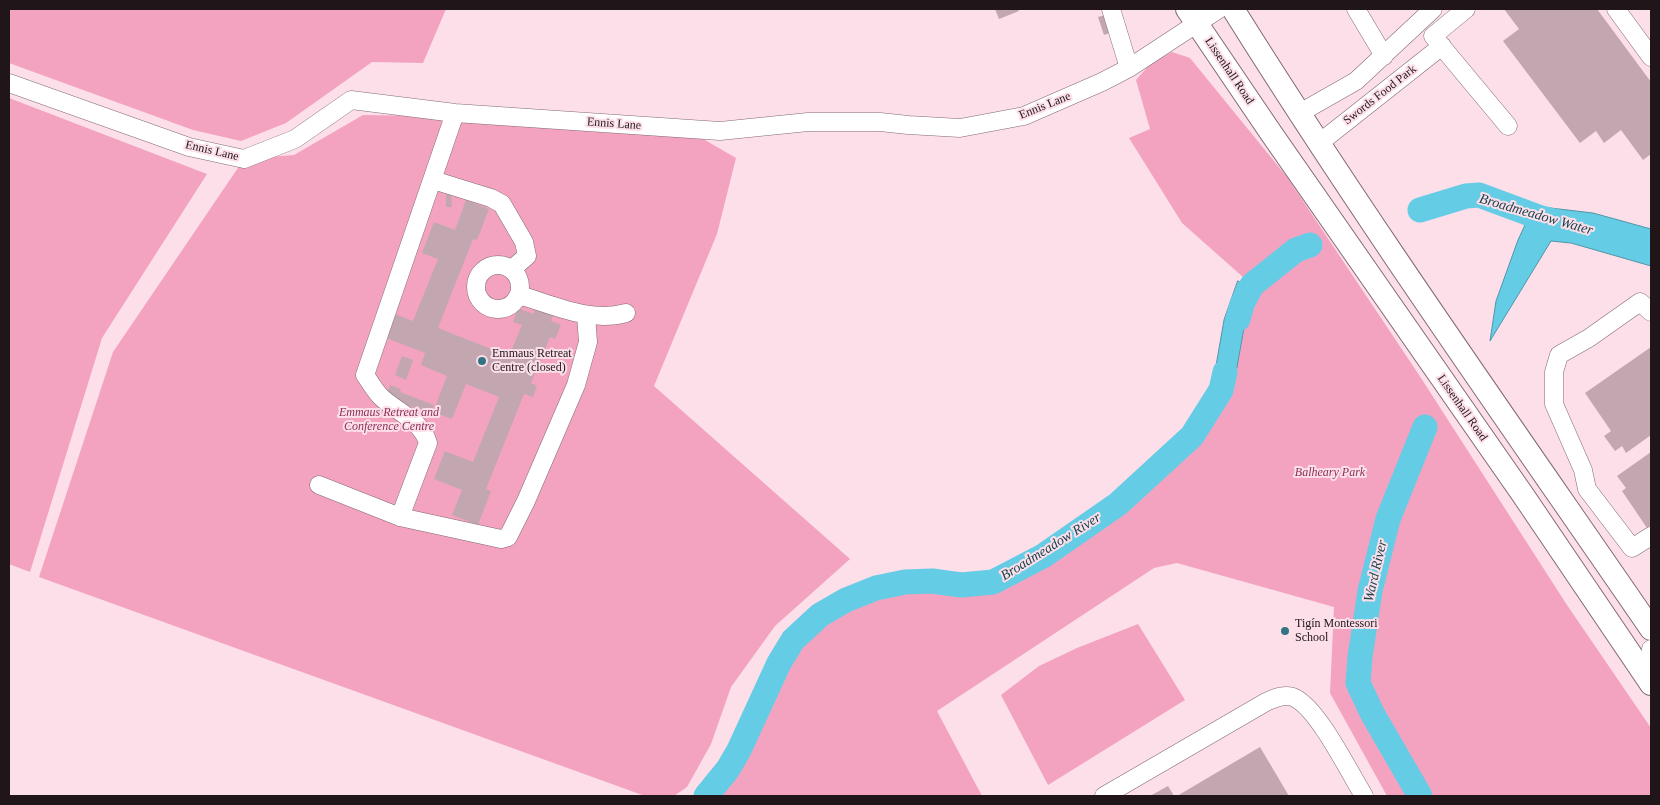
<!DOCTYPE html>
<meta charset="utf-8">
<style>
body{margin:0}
#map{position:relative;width:1660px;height:805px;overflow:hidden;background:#fcdfe9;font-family:"Times New Roman",serif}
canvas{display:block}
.frame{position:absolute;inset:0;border:10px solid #201619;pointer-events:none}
</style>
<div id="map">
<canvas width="1660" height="805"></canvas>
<div class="frame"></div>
</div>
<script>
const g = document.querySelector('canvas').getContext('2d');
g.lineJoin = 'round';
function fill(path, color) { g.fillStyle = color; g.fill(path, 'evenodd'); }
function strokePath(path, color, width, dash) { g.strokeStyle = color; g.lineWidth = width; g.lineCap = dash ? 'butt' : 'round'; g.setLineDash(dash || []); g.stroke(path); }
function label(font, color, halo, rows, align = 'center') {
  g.font = font + ' "Times New Roman",serif'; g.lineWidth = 4; g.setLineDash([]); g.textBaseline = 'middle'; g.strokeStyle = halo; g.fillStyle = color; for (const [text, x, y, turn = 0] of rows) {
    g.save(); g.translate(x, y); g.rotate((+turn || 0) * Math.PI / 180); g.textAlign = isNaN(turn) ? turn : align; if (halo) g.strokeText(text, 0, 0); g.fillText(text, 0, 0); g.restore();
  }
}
fill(new Path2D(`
 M 9,9 L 446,9 L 423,63 L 372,62 L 286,123 L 241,141 L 193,130 L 9,63 Z
 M 1172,52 L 1190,58 L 1287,177 L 1421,378 L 1567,605 L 1651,728 L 1651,796 L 1387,796 L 1330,693 L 1334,607 L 1177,563 L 1154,568 L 937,711 L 982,796 L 712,796 L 736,768 L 763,715 L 790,652 L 842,610 L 862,600 L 924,591 L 963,594 L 992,589 L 1039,568 L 1090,534 L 1130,503 L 1187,450 L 1211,424 L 1235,378 L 1252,285 L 1182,223 L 1129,138 L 1150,129 L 1136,80 L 1151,63 Z
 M 9,98 L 207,174 L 102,338 L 30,572 L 9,564 Z
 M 363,115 L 423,116 L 486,123 L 612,133 L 698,136 L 736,158 L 717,234 L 654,386 L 850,559 L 775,626 L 731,687 L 711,744 L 687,787 L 674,796 L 645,796 L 39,577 L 113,352 L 244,159 L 294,155 Z
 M 1138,624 L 1185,700 L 1048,785 L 1001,695 L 1039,666 L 1077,648 Z`), '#f3a3c0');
const water = new Path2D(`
 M 1542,207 L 1593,213 L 1651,229 L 1651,266 L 1571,243 L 1551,241 L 1490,341 L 1496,301 L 1518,240 L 1525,225 Z
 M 1238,281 L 1251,289 L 1235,378 L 1219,408 L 1207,399 L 1213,383 L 1224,320 Z`);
fill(water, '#65cce6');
strokePath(water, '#5095a8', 1);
strokePath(new Path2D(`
 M 1420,210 L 1466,196 L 1479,195 L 1541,218 L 1566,224
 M 1238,319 L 1242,304 L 1252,285 L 1296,250 L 1310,245
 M 706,796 L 728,769 L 739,750 L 779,663 L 793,640 L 820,615 L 846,600 L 876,588 L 905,582 L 932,581 L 961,585 L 993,582 L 1043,556 L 1118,504 L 1192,436 L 1221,390 L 1225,372
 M 1420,796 L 1372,713 L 1358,683 L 1360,657 L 1370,591 L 1388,519 L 1425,427`), '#65cce6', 25);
fill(new Path2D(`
 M 995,9 L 1018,9 L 1019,11 L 999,19 Z
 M 1504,9 L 1597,9 L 1651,82 L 1651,154 L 1643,160 L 1621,130 L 1604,143 L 1596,131 L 1580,143 L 1503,41 L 1519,29 Z
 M 1105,15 L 1110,33 L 1104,35 L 1098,17 Z
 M 446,195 L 451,195 L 452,207 L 446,207 Z
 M 466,200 L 489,209 L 477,240 L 473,239 L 438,328 L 509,356 L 522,325 L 513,322 L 518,308 L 533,314 L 535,309 L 553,316 L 551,321 L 561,325 L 555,339 L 550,337 L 531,383 L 537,386 L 533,397 L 524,394 L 486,489 L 491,491 L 478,525 L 452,515 L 462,490 L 434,479 L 445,451 L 473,462 L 499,397 L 466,384 L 452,419 L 433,412 L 447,376 L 421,365 L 425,353 L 381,336 L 390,312 L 413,321 L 438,259 L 422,253 L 434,222 L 455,230 Z
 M 1651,347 L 1651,435 L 1626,453 L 1622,446 L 1615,451 L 1604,436 L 1611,431 L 1585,393 Z
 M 402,356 L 413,360 L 406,380 L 395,375 Z
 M 390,385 L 401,389 L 400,392 L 434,405 L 431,414 L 386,397 Z
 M 1651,452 L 1651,525 L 1647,528 L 1622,491 L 1626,488 L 1617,476 Z
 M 1260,747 L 1289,796 L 1177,796 Z
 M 1168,786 L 1174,796 L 1150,796 Z`), '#c2a7b0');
const minor = new Path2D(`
 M 1111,9 L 1129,68
 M 1356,9 L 1384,56
 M 1466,9 L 1433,36 L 1508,126
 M 1616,9 L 1651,57
 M 9,83 L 189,147 L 244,159 L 295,139 L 351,100 L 455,113 L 720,131 L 808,122 L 880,122 L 908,125 L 960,128 L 1024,116 L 1102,82 L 1129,68 L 1219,9
 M 1298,114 L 1356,81 L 1433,9
 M 1318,144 L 1442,46
 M 433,180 L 491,198 L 502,204 L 524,242 L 527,256 L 512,269
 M476 287a22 22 0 1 1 44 0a22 22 0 1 1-44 0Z
 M 519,295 C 554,305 590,323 626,313
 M 1651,312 L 1640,302 L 1589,338 L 1559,355 L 1554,372 L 1554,404 L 1583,470 L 1587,489 L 1632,548 L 1651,536
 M 319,485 L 400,517 L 501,539 L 508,537 L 526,501 L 576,385 L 588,342 L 586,315
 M 400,517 L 428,443 C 422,421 397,412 381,397 C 375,391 370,382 365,375 L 455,113
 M 1648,679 L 1651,649
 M 1104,796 L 1266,702 C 1275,698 1286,693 1295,698 C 1319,710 1349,772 1364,796`);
const major = new Path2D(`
 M 1187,9 L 1271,133 L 1523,495 L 1651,684
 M 1233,9 C 1365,220 1510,424 1651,629`);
strokePath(minor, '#826972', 19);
strokePath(major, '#826972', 24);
strokePath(minor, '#fff', 18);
strokePath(major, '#fff', 22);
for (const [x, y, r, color] of [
 [482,361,5,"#317585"],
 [1285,631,5,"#317585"]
]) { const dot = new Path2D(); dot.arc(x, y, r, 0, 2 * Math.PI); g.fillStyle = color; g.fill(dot); strokePath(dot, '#fcdfe9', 2); }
label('12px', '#201619', '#fcdfe9', [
 ["Lissenhall Road",1229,71,56],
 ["Swords Food Park",1380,95,-38],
 ["Ennis Lane",1045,106,-22],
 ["Ennis Lane",614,124,4],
 ["Ennis Lane",212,151,13],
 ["Lissenhall Road",1462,408,55]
]);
label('12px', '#201619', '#fcdfe9', [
 ["Emmaus Retreat",492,354],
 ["Centre (closed)",492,368],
 ["Tigín Montessori",1295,624],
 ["School",1295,638]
], 'left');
label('italic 12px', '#8b2f58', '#fcdfe9', [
 ["Emmaus Retreat and",389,413],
 ["Conference Centre",389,427],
 ["Balheary Park",1330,473]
]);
label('italic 14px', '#13424d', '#fcdfe9', [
 ["Broadmeadow Water",1536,215,16],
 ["Broadmeadow River",1051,547,-32],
 ["Ward River",1376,571,-77]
]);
</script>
